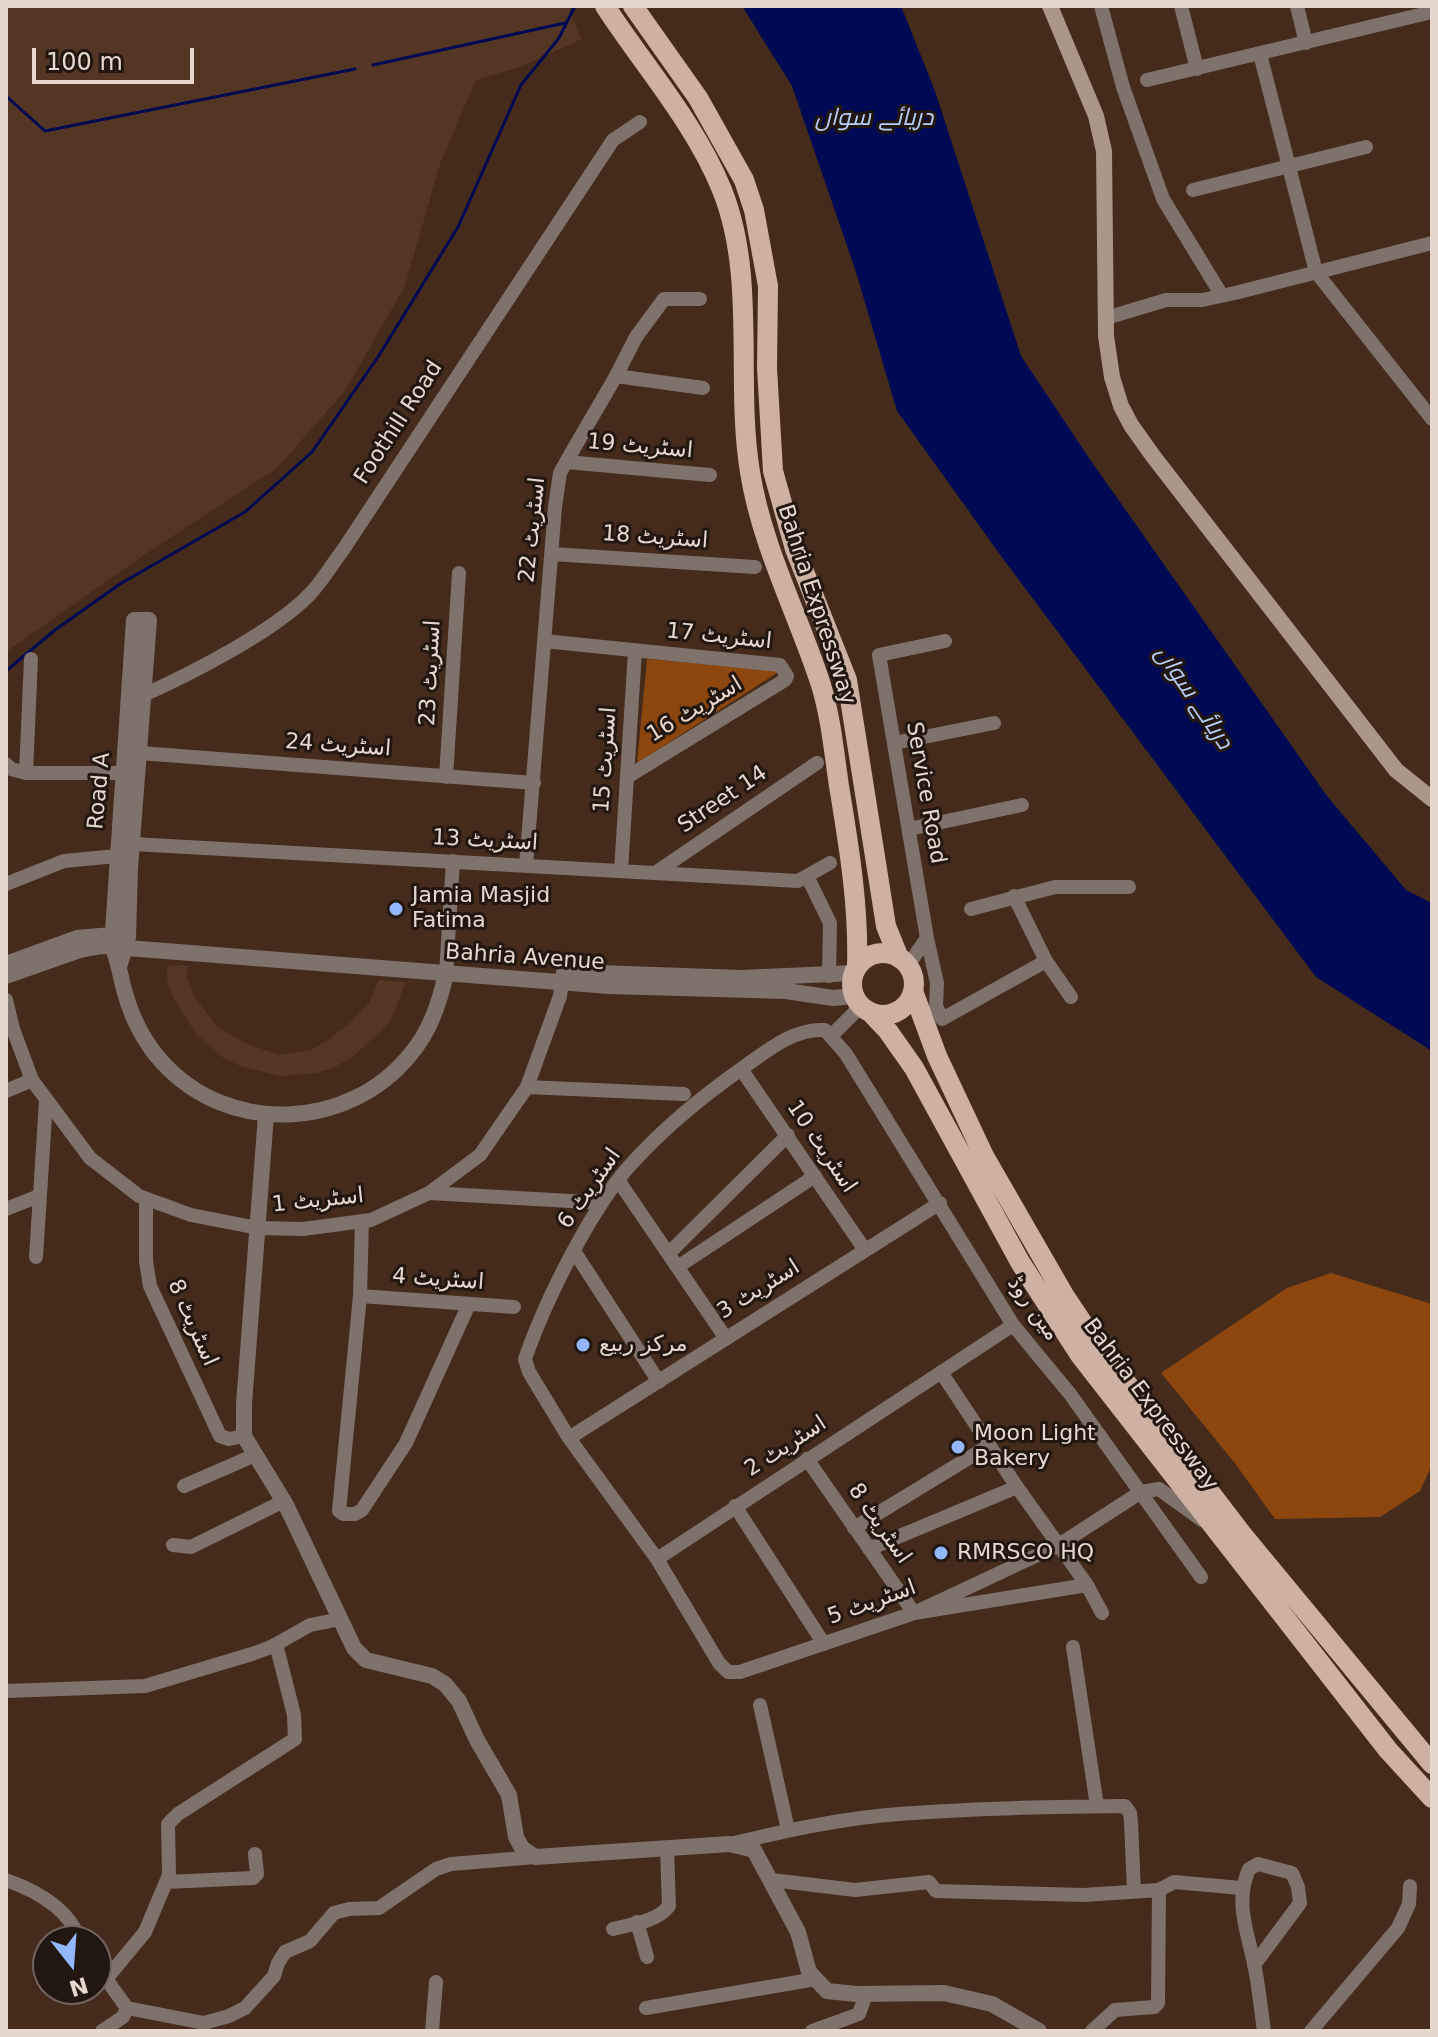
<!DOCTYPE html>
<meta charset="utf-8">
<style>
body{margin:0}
#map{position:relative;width:1438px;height:2037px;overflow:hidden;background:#442b1c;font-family:"DejaVu Sans",sans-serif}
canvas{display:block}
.frame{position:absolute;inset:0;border:8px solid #e7d7cd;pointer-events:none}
.north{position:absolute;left:32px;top:1925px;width:80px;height:80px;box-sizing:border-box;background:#221710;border:2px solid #71645c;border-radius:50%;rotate:163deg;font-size:22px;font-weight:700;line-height:32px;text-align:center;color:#e7d7cd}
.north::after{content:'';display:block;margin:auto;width:28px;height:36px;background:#93b7fd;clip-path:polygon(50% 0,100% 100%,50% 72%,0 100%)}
.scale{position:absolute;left:32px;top:48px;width:162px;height:36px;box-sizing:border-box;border:4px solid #e7d7cd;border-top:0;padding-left:10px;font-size:24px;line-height:28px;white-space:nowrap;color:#e7d7cd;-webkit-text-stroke:6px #221710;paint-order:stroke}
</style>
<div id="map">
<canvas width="1438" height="2037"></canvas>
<div class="frame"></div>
<div class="north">N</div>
<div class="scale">100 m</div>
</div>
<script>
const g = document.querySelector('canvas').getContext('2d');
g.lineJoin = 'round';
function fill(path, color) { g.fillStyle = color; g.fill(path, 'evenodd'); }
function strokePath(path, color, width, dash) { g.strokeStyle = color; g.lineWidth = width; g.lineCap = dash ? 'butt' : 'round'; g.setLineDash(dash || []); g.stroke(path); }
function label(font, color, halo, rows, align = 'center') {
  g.font = font + ' "DejaVu Sans",Cairo,sans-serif'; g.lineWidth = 6; g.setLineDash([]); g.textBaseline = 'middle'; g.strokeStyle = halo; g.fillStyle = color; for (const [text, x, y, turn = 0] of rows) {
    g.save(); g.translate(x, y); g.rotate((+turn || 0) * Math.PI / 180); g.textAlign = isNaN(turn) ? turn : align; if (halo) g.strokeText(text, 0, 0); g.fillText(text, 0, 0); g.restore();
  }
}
fill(new Path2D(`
 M 6,6 L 568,6 L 582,39 L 520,67 L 476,80 L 440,164 L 405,286 L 345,391 L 277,468 L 144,555 L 6,652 Z
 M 167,965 L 187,966 L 187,978 L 195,998 L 217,1026 L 244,1043 L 280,1055 L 313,1049 L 331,1038 L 351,1022 L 369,1003 L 379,980 L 406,982 L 390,1022 L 354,1056 L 333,1068 L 316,1073 L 279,1076 L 240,1066 L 222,1057 L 196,1034 L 172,995 L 167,980 Z`), '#533623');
fill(new Path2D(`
 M 647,659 L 780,671 L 637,763 Z
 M 1331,1273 L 1432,1304 L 1432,1465 L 1420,1491 L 1380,1517 L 1275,1519 L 1234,1462 L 1161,1373 L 1287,1288 Z`), '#8d460e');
fill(new Path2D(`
 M 742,6 L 901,6 L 935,91 L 1021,356 L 1089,458 L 1327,796 L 1406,890 L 1432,903 L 1432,1051 L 1316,977 L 1001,556 L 897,411 L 856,272 L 792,86 Z`), '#000953');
strokePath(new Path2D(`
 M 373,65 L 565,23
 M 6,96 L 45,131 L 355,69
 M 6,671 L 55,630 L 120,584 L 245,512 L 312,452 L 378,357 L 458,227 L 521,85 L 559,38 L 575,6`), '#000953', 3);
strokePath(new Path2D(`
 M 1101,6 L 1123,87 L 1163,199 L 1221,294
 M 1181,6 L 1197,69
 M 1297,6 L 1306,43
 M 1260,54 L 1316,272 L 1432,419
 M 1147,80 L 1432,12
 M 1193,190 L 1366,147
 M 1106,318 L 1166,300 L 1202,300 L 1235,293 L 1432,243
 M 616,376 L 703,388
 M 566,462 L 710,475
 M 552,554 L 755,567
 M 544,641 L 780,665 L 787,676 L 785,680 L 627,777
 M 144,695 C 192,673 273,632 309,595 C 322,582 332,564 343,550 L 613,140 L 640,122
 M 894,743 L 994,723
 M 140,753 L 534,783
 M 6,764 L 11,769 L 26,773 L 134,773
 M 26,773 L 31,659
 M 446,777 L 459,573
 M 909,829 L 1022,805
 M 133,844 L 798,881 L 830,863
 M 526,865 L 555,507 L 560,473 L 566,462 L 616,376 L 636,337 L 664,299 L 700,299
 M 621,871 L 635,651
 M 655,873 L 817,763
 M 807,876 L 830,923 L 829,976
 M 6,884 L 64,861 L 117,856
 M 1014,896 L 1046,961 L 1071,997
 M 971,909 L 1055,887 L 1129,887
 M 927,938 L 937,983 L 936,1006 L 942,1019 L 1046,961
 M 906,963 L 913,958 L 927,938 L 879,655 L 945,641
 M 446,974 L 453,861
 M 6,1000 L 13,1029 L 32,1080 L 90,1158 L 139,1196 L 191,1215 L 258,1228 L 303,1229 L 371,1220 L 429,1193 L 480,1155 L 527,1087 L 560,996 L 563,972
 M 831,1036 L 861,1006
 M 741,1069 L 865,1250
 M 527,1087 L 684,1094
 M 6,1091 L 32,1080
 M 618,1180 L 725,1337
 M 429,1193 L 588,1202
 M 146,1199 L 146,1261 L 150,1286 L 220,1436 L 229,1439 L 244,1436
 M 6,1209 L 39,1196
 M 362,1221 L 360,1296 L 339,1511 L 343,1514 L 355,1514 L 362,1510 L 406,1443 L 469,1304
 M 574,1251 L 659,1382
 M 669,1253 L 788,1135
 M 36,1257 L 46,1101
 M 679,1266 L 815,1176
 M 360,1296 L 514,1307
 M 941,1372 L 1017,1487 L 1087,1585 L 1102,1613
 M 569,1438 L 940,1203
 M 807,1459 L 914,1613 L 1087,1585
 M 184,1486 L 255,1455
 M 735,1506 L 824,1644
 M 854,1528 L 990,1445
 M 173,1545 L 191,1547 L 284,1501
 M 869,1549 L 1017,1487
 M 657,1559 L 1013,1325
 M 1201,1577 L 1070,1394 L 1013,1325 L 846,1054 L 825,1030 C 794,1028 768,1050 744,1067 C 704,1095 666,1126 633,1162 C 592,1206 545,1301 525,1359 L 529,1372 L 569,1438 L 657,1559 L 719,1663 L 728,1672 L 740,1672 L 914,1613 L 1059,1545 L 1141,1492 L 1159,1489 L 1202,1520
 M 1073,1647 L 1097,1806
 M 6,1691 L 145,1686 L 252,1654 L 271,1647 L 310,1625 L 341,1619
 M 760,1705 L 788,1830
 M 730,1844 C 785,1831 842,1818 899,1814 C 974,1808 1050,1807 1125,1806 L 1130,1813 L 1131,1822 L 1134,1891
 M 6,1880 C 37,1891 70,1909 80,1941
 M 772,1880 L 855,1890 L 929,1882 L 936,1891 L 1084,1895 L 1159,1890 L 1174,1882 L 1241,1888
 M 166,1882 L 253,1878 L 257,1874 L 255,1854
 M 637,1922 L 647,1957
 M 613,1929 C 631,1924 657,1922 669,1906 L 667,1848
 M 96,1965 L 127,2008 L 204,2023 L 229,2016 L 245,2008 L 274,1976 L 278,1963 L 285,1952 L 310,1941 L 334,1913 L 349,1909 L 379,1908 L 436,1869 L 451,1864 L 535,1857
 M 1254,1965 L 1300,1903 L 1298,1887 L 1292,1873 L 1258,1864 L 1249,1869 C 1234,1904 1248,1932 1255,1968 C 1259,1989 1261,2010 1264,2031
 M 107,1978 L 145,1932 L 169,1875 L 168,1824 L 178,1814 L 295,1739 L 294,1715 L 276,1644
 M 646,2008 L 816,1979
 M 102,2031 L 123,2017 L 127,2008
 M 432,2031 L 436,1982
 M 812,2031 L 859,2014 L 866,1994
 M 1092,2031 L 1115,2010 L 1154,2007 L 1158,2003 L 1159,1890
 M 1311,2031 L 1398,1928 L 1409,1904 L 1410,1886`), '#7f726b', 14);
strokePath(new Path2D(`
 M 6,964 L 77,938 L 112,935
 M 120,964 L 128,937 L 130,868 L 149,620 L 134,620 L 112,946 C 119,962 120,976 125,993 C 132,1018 144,1042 162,1062 C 228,1135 347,1131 409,1056 C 430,1032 439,1004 446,974
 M 569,972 L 741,978 L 854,973
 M 6,976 L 80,950 L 102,946 L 609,986 L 786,991 L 833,998 L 854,996
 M 266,1115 L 244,1404 L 244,1436 L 286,1505 L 354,1648 L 366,1660 L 432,1676 L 445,1684 L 459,1701 L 477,1740 L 509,1795 L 516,1837 L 522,1848 L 535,1857 L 730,1844 L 754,1850 L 798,1932 L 809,1972 L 827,1991 L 856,1994 L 944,1993 L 992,2004 L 1039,2031`), '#7f726b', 16);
strokePath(new Path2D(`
 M 1050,6 L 1096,116 L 1104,151 L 1106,336 L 1112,377 L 1121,406 L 1131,425 L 1153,456 L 1396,770 L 1432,799`), '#ab968a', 16);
strokePath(new Path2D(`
 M 605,6 C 644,66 695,123 722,190 C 757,277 735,381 750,472 C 762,547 798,614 821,685 C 831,718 834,752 839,786 C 849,847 859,906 857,967
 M 633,6 L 698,98 L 744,180 L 754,210 L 768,286 L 767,368 L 773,471 L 795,549 L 847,680 L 886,926 L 899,958
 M852 984a31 31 0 1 1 62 0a31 31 0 1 1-62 0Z
 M 913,991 L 937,1056 L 984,1156 L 1064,1295 L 1096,1343 L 1242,1534 L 1432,1764
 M 871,1013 L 888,1031 L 914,1068 L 1020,1262 L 1080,1355 L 1388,1750 L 1432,1798`), '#cdb2a3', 20);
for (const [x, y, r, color] of [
 [396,909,8,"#93b7fd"],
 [583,1345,8,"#93b7fd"],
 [958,1447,8,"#93b7fd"],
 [941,1553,8,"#93b7fd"]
]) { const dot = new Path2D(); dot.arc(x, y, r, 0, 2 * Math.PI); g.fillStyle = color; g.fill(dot); strokePath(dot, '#221710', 3); }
label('22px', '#e7d7cd', '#221710', [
 ["Foothill Road",399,423,-57],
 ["اسٹریٹ 19",640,447,5],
 ["اسٹریٹ 22",533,530,-84],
 ["اسٹریٹ 18",655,538,4],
 ["Bahria Expressway",816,605,72],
 ["اسٹریٹ 17",719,637,6],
 ["اسٹریٹ 23",431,673,-87],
 ["اسٹریٹ 16",695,710,-31],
 ["اسٹریٹ 24",338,746,4],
 ["اسٹریٹ 15",606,760,-86],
 ["Road A",100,791,-85],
 ["Service Road",925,793,80],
 ["Street 14",723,800,-34],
 ["اسٹریٹ 13",485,841,3],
 ["Bahria Avenue",525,958,4],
 ["اسٹریٹ 10",821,1147,56],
 ["اسٹریٹ 6",590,1189,-55],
 ["اسٹریٹ 1",318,1201,-6],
 ["اسٹریٹ 4",438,1280,4],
 ["اسٹریٹ 3",759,1290,-32],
 ["مین روڈ",1033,1309,55],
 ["اسٹریٹ 8",192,1323,66],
 ["Bahria Expressway",1150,1405,53],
 ["اسٹریٹ 2",786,1447,-33],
 ["اسٹریٹ 8",879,1524,55],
 ["اسٹریٹ 5",872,1603,-20]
]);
label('22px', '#e7d7cd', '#221710', [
 ["Jamia Masjid",412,896],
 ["Fatima",412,921],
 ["مرکز ربیع",599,1345],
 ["Moon Light",974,1434],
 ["Bakery",974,1459],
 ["RMRSCO HQ",957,1553]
], 'left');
label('italic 24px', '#b7cef8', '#221710', [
 ["دریائے سواں",874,119],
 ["دریائے سواں",1193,698,56]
]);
</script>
